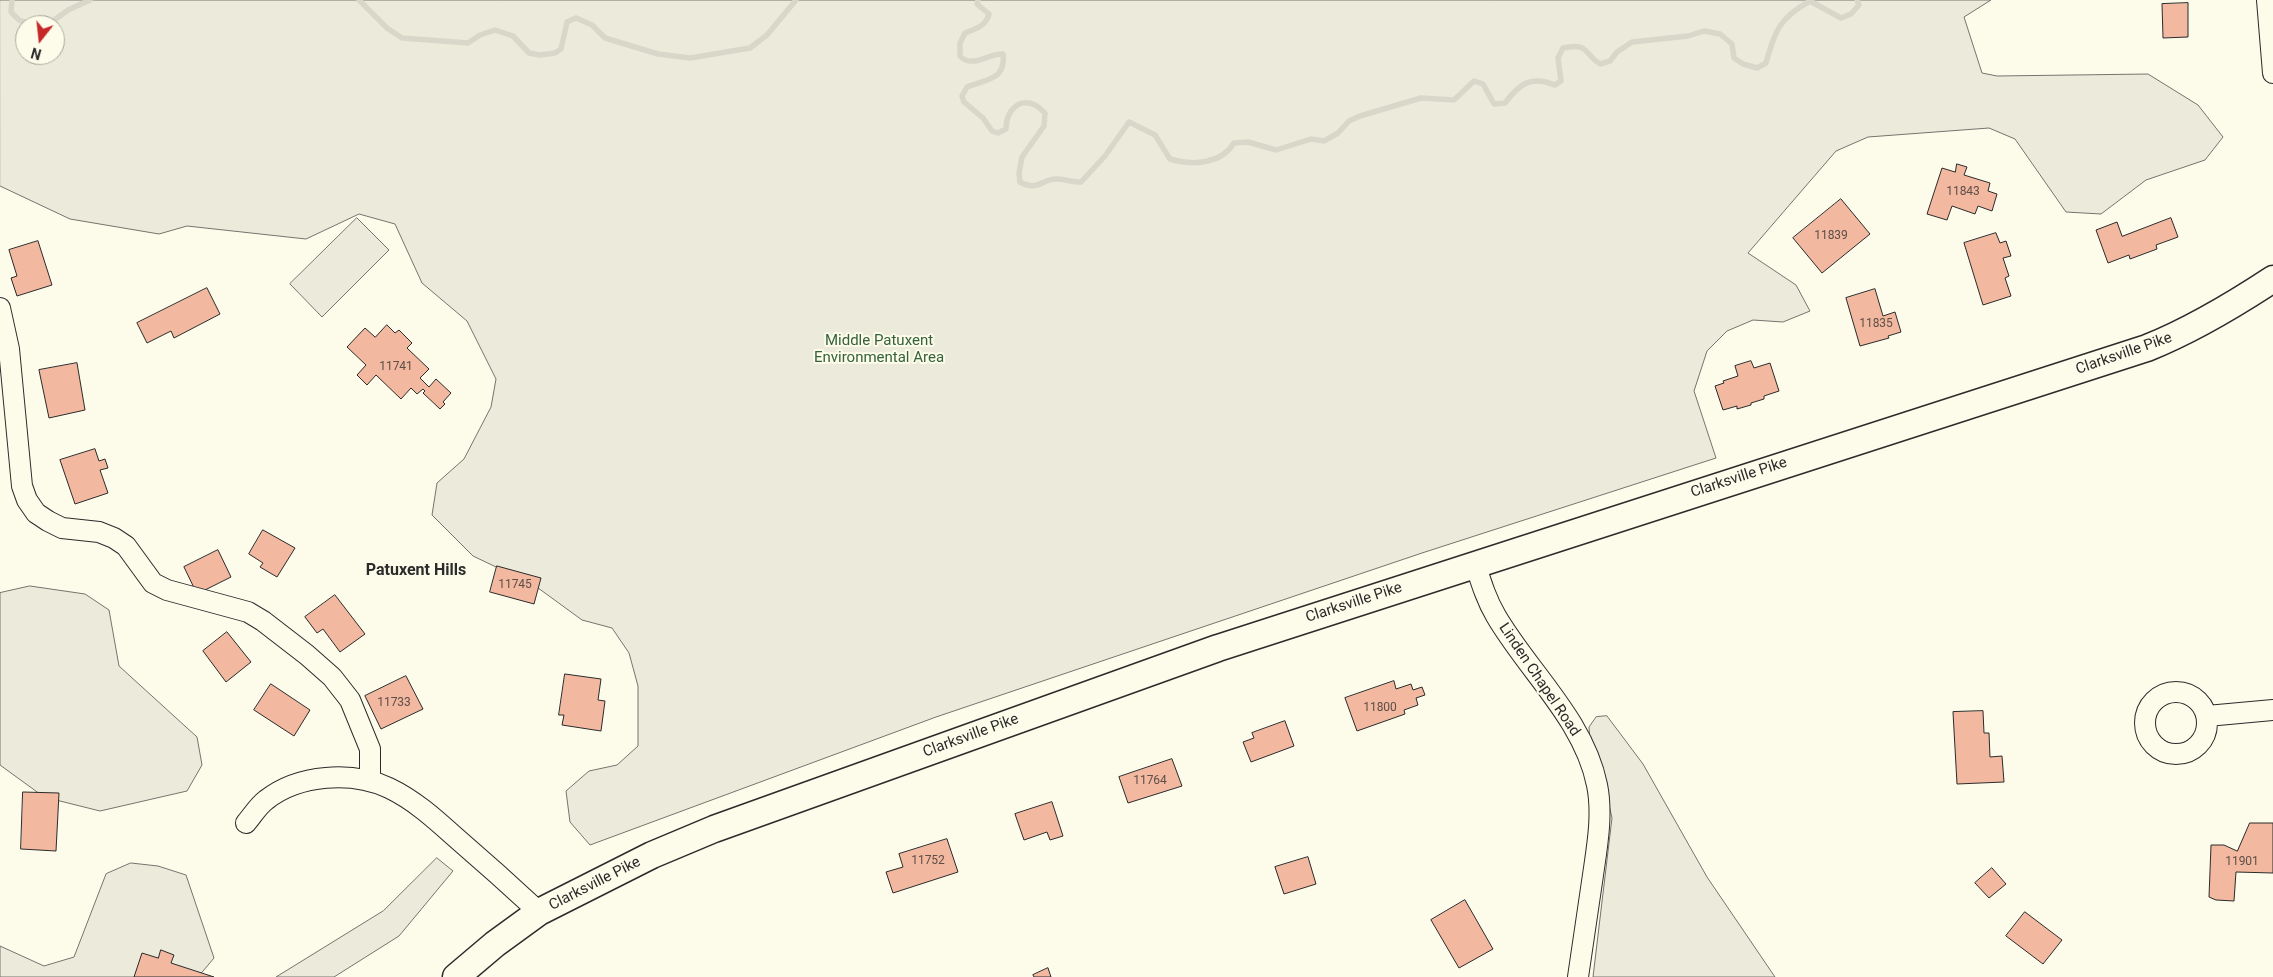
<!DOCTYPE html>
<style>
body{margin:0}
#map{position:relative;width:2273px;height:977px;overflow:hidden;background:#fdfbea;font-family:Roboto,sans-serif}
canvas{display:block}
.north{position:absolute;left:15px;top:15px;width:50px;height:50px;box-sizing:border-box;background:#fdfbea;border:1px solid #a9a89e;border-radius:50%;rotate:196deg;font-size:14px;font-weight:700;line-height:20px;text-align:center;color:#2b2b2b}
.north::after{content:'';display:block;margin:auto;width:18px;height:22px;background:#c62828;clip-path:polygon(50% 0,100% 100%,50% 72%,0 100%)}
</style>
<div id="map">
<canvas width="2273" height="977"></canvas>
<div class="north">N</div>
</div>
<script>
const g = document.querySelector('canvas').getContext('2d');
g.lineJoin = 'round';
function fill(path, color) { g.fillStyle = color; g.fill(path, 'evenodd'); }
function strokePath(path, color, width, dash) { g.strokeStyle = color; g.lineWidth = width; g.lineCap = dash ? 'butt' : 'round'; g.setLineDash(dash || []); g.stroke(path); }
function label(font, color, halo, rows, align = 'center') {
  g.font = font + ' Roboto,sans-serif'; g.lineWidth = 4; g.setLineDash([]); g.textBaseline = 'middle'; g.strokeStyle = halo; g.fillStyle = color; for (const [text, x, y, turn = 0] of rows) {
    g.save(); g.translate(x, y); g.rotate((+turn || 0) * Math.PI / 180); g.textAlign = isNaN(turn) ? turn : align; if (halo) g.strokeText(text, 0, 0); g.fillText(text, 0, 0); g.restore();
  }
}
const green = new Path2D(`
 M 0,0 L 1991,0 L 1964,17 L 1982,73 L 1997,76 L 2148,74 L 2198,105 L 2223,137 L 2205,160 L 2146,180 L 2101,214 L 2066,212 L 2015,139 L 1989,128 L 1868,137 L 1836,151 L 1748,253 L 1796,285 L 1810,311 L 1783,322 L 1753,320 L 1727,331 L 1707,351 L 1694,391 L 1716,458 L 1422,553 L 936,717 L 590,845 L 570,822 L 566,791 L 589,771 L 617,765 L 638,746 L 638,686 L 629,653 L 612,628 L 582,620 L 534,585 L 473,556 L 432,515 L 437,483 L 464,459 L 491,407 L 496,379 L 467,321 L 422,283 L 395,224 L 359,214 L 306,239 L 187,226 L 159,234 L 70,219 L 0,186 ZM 25,25 L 55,25 L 55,55 L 25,55 Z
 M 357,218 L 389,250 L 322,317 L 290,284 Z
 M 30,586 L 85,594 L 109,610 L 119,666 L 197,737 L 202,765 L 187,791 L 100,811 L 44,797 L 0,765 L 0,593 Z
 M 1607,716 L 1643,764 L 1707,877 L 1775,977 L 1593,977 L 1612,818 L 1601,770 L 1590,743 L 1589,727 L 1596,717 Z
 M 437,858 L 453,871 L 399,936 L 334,977 L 276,977 L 383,911 Z
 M 131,863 L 158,866 L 186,875 L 214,958 L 198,977 L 0,977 L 0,946 L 44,966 L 74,957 L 106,874 Z`);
fill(green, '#ecebdb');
strokePath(green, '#74746e', 1);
strokePath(new Path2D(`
 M 12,0 L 11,12 L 19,20 L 33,25 L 49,24 L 68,10 L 90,0
 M 359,0 L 387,28 L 402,38 L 468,43 L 480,35 L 495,30 L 513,36 L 529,53 L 540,55 L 555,53 L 561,49 L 567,22 L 576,18 L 592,25 L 605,38 L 658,54 L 690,58 L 750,48 L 767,35 L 796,0
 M 978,0 L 977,4 L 989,14 C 986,26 976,29 965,33 L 960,43 L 960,56 C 972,69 989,53 1003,54 C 1006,80 987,79 967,87 L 962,96 L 964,102 L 983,118 L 992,131 L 998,133 L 1006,129 C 1006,113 1017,97 1035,105 C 1038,106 1042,111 1045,113 L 1044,126 L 1022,157 L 1019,173 L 1020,182 C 1038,192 1042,179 1056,179 C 1064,179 1072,182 1081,182 L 1105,156 L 1129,122 L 1155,135 L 1170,159 C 1193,166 1221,164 1234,143 L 1248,142 L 1276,150 L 1311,139 L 1324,141 L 1338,133 L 1349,121 L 1360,116 L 1421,98 L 1454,100 L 1474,81 L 1483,84 L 1494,104 L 1505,103 C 1519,84 1531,75 1555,85 L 1561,81 L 1558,58 L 1563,48 C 1589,42 1584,54 1600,64 L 1610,61 L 1617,52 L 1632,42 L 1688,36 L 1704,31 L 1720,34 L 1732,44 L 1734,58 L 1743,64 L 1757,68 L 1766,63 C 1775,31 1779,18 1810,1 L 1841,18 L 1851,14 L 1859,5 L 1857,0`), '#d8d7c9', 5.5);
const building = new Path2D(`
 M 2188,3 L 2188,37 L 2163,38 L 2162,4 Z
 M 1957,164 L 1967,167 L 1964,175 L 1990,183 L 1988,191 L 1997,194 L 1992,211 L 1978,206 L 1975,214 L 1952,206 L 1947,220 L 1927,214 L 1942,168 L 1955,172 Z
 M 1841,199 L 1870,234 L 1822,273 L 1793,238 Z
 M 2171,218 L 2178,237 L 2156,245 L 2157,249 L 2130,259 L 2129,255 L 2108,263 L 2096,230 L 2117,222 L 2122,236 Z
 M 1996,233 L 2000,243 L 2006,241 L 2011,256 L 2003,258 L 2009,276 L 2005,278 L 2011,296 L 1983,305 L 1964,243 Z
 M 38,241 L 52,285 L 17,296 L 11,278 L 17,276 L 9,250 Z
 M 207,288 L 220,314 L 174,338 L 171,331 L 147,343 L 137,323 Z
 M 1875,289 L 1883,316 L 1895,312 L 1901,332 L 1888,336 L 1889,338 L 1860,346 L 1846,298 Z
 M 387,325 L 395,333 L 399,330 L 412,343 L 407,348 L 429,369 L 420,378 L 429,387 L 436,379 L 451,393 L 443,402 L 445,404 L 440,409 L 423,393 L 425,391 L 423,389 L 417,394 L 411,388 L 401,399 L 376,375 L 367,385 L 357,375 L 366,365 L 347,347 L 365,328 L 375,337 Z
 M 1751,361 L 1754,368 L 1770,363 L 1779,391 L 1764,396 L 1764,399 L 1751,403 L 1751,405 L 1737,409 L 1737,406 L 1723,410 L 1715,386 L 1724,383 L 1723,381 L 1738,376 L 1735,366 Z
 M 77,363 L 85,410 L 49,418 L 39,370 Z
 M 95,449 L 99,461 L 105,459 L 108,468 L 100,470 L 108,493 L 75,504 L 60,460 Z
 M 263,530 L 295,548 L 277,577 L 260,567 L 263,563 L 249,554 Z
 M 218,550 L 231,577 L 197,594 L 184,567 Z
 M 497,566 L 541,578 L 534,604 L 490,592 Z
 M 335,595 L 365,634 L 340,652 L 323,629 L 317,633 L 305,617 Z
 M 227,632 L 251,662 L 226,682 L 203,651 Z
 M 565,674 L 601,679 L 598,700 L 605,701 L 601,731 L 562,725 L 564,715 L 559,715 Z
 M 406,676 L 423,709 L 381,729 L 365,696 Z
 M 1394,681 L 1396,689 L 1411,684 L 1413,690 L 1422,687 L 1425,695 L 1416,698 L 1418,705 L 1404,710 L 1405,714 L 1357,731 L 1345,698 Z
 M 271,684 L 310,710 L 294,736 L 254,710 Z
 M 1983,711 L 1984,733 L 1989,733 L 1990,757 L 2002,756 L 2004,782 L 1957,784 L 1953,712 Z
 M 1285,721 L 1294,746 L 1251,762 L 1243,742 L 1254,738 L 1252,733 Z
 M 1172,759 L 1182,786 L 1128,803 L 1119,777 Z
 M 23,792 L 59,793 L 56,851 L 21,849 Z
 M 1052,802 L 1063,836 L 1050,840 L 1047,832 L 1024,840 L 1015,814 Z
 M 2250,823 L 2273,823 L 2273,873 L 2236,872 L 2234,901 L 2216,900 L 2209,897 L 2211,845 L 2224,845 L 2237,851 Z
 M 947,839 L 958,872 L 893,893 L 886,872 L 903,867 L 899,854 Z
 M 1308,857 L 1316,884 L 1284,894 L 1275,867 Z
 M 1992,868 L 2006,884 L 1989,898 L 1975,883 Z
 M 1465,900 L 1493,949 L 1459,968 L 1431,920 Z
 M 2025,912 L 2062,940 L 2043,964 L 2006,936 Z
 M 161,950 L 174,955 L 171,963 L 214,977 L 134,977 L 142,953 L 158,958 Z
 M 1048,968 L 1051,977 L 1034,977 L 1033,975 Z`);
fill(building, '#f2b8a0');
strokePath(building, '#2b2b2b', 1);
const minor = new Path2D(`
 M 2267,0 L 2273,73
 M 0,308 L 9,349 L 22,486 L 27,500 L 36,513 L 48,521 L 62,528 L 99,532 L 114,538 L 126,546 L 153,583 L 167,590 L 248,612 L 263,621 L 307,655 L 332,677 L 350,700 L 370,749 L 370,781
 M 1475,563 C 1481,582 1486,599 1496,616 C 1528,671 1584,720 1597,785 C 1603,814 1597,847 1593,875 C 1588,909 1583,943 1578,977
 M2145 723a31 31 0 1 1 62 0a31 31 0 1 1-62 0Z
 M 2207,716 L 2273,710
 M 246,823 C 252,816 258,806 266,800 C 299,774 352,771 389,788 C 414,800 434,818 454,836 C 483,861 511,886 539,912`);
const major = new Path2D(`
 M 456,977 L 495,944 L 539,912 L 652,855 L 714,829 L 1218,648 L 2147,348 C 2192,330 2232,306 2273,279`);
strokePath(minor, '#2b2b2b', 22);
strokePath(major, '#2b2b2b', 29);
strokePath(minor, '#fdfbea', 20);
strokePath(major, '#fdfbea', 26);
label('12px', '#5d4e48', null, [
 ["11843",1963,192],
 ["11839",1831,236],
 ["11835",1876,324],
 ["11741",396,367],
 ["11745",515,585],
 ["11733",394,703],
 ["11800",1380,708],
 ["11764",1150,781],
 ["11752",928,861],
 ["11901",2242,862]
]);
label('15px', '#34623c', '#fdfbea', [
 ["Middle Patuxent",879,341],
 ["Environmental Area",879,358]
]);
label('15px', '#2b2b2b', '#fdfbea', [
 ["Clarksville Pike",2124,354,-19],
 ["Clarksville Pike",1739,478,-18],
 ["Clarksville Pike",1354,603,-18],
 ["Linden Chapel Road",1539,680,56],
 ["Clarksville Pike",971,736,-20],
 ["Clarksville Pike",595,884,-27]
]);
label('bold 16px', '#2b2b2b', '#fdfbea', [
 ["Patuxent Hills",416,571]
]);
</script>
